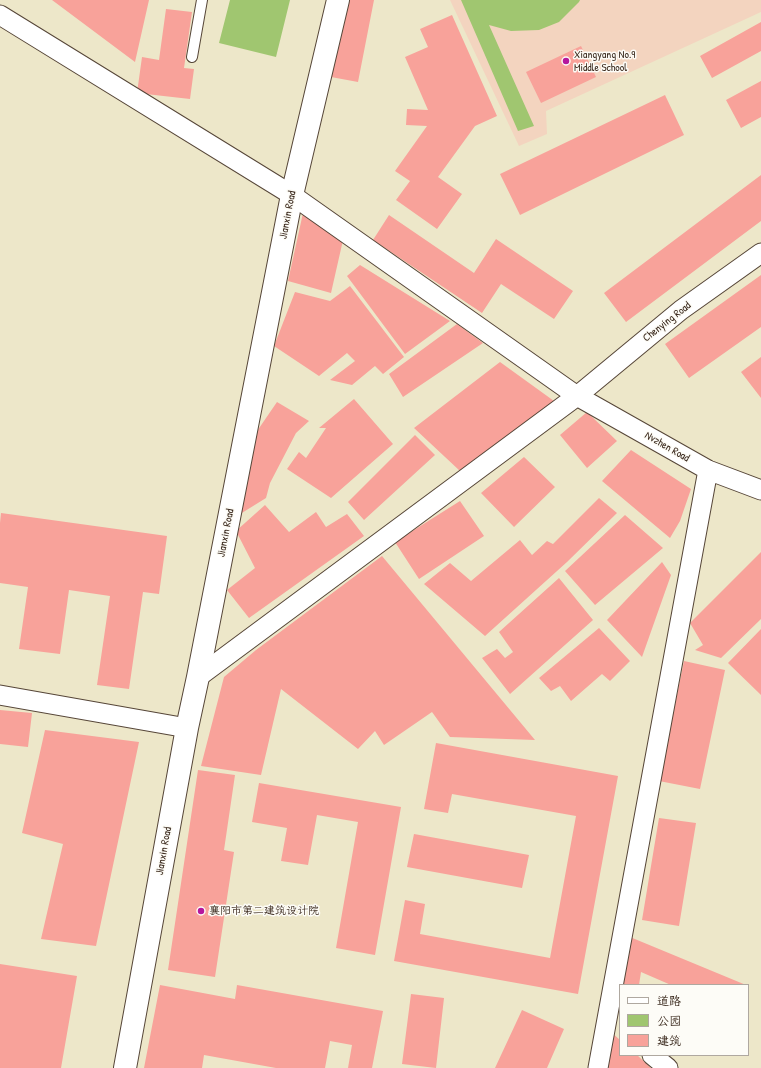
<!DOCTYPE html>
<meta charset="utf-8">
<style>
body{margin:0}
#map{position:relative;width:761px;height:1068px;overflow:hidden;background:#ede7c9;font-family:"Patrick Hand","LXGW WenKai TC",sans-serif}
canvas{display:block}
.legend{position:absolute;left:619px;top:984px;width:130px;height:72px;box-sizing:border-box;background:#fdfcf7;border:1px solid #afa8a0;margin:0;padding:5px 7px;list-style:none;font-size:12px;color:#3b2a1e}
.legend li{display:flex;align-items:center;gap:8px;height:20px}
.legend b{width:20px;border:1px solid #afa8a0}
</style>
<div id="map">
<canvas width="761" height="1068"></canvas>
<ul class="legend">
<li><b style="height:5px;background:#fff"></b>道路</li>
<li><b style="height:11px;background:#a0c670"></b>公园</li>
<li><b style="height:11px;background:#f8a29a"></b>建筑</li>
</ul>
</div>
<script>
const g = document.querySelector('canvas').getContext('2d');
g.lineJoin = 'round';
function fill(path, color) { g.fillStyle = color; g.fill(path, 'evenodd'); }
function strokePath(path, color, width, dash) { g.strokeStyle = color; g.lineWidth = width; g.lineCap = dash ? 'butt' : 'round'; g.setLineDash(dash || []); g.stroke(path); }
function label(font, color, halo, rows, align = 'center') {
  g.font = font + ' "Patrick Hand","LXGW WenKai TC",sans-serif'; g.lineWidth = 3; g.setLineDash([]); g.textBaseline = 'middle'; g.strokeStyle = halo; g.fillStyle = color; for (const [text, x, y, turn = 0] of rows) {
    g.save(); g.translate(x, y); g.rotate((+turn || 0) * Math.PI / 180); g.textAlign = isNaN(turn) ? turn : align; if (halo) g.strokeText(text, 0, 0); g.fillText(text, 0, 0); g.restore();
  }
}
fill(new Path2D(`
 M 450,0 L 761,0 L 761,12 L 546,111 L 547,134 L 519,146 Z`), '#f3d4bf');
fill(new Path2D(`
 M 230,0 L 290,0 L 276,57 L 219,43 Z
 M 461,0 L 580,0 L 579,2 L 559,22 L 539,30 L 511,31 L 489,25 L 534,126 L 518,131 Z`), '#a0c670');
fill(new Path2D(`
 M 52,0 L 149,0 L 135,62 Z
 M 347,0 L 374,0 L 358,82 L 331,77 Z
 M 166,9 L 192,12 L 184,68 L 194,69 L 190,99 L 137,93 L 142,57 L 159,60 Z
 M 452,15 L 497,116 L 475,126 L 438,177 L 462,194 L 437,229 L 396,200 L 410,181 L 395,171 L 427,126 L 406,125 L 407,109 L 428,110 L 405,57 L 428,47 L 420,29 Z
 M 761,22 L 761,51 L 712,78 L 700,56 Z
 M 581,46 L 596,77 L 541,103 L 526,72 Z
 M 761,81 L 761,117 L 741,128 L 726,100 Z
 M 665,95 L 684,135 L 520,215 L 500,174 Z
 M 761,175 L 761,221 L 626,322 L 604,293 Z
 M 303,213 L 343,240 L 331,293 L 288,281 Z
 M 389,215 L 474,273 L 496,239 L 573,291 L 554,319 L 501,284 L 482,313 L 373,240 Z
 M 360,265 L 450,321 L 405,354 L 347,276 Z
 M 761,275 L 761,327 L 689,378 L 665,344 Z
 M 350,286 L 404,357 L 383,374 L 375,366 L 352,385 L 330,380 L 355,361 L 347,353 L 319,376 L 274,346 L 295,292 L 330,301 Z
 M 457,324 L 483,343 L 403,397 L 389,374 Z
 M 761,357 L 761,398 L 741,372 Z
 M 500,362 L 554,401 L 460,471 L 414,428 Z
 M 354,399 L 393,444 L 331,498 L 287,469 L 299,452 L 306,458 L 326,428 L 319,428 Z
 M 277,402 L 309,421 L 296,433 L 270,483 L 266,498 L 237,516 L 253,437 Z
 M 587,412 L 617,441 L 587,468 L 560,435 Z
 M 415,435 L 435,455 L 364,520 L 348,502 Z
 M 631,450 L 691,489 L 680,521 L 670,538 L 602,481 Z
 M 524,457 L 555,487 L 514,527 L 481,493 Z
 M 599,498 L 617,513 L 567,562 L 485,636 L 424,584 L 450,563 L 471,581 L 520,540 L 532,555 L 547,541 L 553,544 Z
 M 460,501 L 484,536 L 419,579 L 395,542 Z
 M 265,505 L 289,532 L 316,512 L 326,527 L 347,514 L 364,536 L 249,618 L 227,590 L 255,568 L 236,531 Z
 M 1,513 L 167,536 L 159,594 L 143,592 L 129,689 L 97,685 L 110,596 L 69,590 L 60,654 L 19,649 L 28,587 L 0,583 L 0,523 Z
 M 625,515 L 663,548 L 595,605 L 565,571 Z
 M 761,552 L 761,619 L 721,658 L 695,650 L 703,645 L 690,623 Z
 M 382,556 L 535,740 L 450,737 L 432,712 L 384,745 L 375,731 L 358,749 L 281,689 L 261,775 L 201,766 L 224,677 L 256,650 Z
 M 662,562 L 671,575 L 642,657 L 607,620 Z
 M 559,578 L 593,620 L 510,694 L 482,658 L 497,649 L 505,658 L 513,652 L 499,632 Z
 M 599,628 L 630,661 L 610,681 L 602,674 L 571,701 L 560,686 L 551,691 L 539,678 Z
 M 761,629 L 761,695 L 728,663 Z
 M 684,661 L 725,670 L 700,789 L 659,781 Z
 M 0,710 L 32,713 L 28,747 L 0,744 Z
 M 45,730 L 139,742 L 96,946 L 41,939 L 63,844 L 22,833 Z
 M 436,743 L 618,776 L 578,994 L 394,961 L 405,900 L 425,904 L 420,934 L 550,958 L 576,816 L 452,794 L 448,813 L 424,809 Z
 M 198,770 L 235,775 L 224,850 L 234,852 L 215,977 L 168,970 Z
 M 259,783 L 401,807 L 375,955 L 336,948 L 358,822 L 317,815 L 308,865 L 281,861 L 287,828 L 252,822 Z
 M 659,818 L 696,823 L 679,926 L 642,920 Z
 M 414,834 L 529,855 L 522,888 L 407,867 Z
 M 630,937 L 746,985 L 671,985 L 641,972 L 639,985 L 622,985 Z
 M 0,964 L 77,976 L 61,1068 L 0,1068 Z
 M 160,985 L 235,999 L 237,985 L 383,1011 L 372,1068 L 348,1068 L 352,1045 L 330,1041 L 325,1068 L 276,1068 L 204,1055 L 202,1068 L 144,1068 Z
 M 411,994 L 444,998 L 436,1068 L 402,1064 Z
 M 522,1010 L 564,1029 L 547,1068 L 495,1068 Z
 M 611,1032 L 620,1040 L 620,1055 L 637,1055 L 651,1068 L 606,1068 Z`), '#f8a29a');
const lane = new Path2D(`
 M 192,57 L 202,0`);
const street = new Path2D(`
 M 0,15 L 292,195 L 577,396 L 708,470 L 761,490
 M 198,677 L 577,396 L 681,310 L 761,253
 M 0,695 L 187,728
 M 652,1055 L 668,1068
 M 598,1068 L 708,470`);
const secondary = new Path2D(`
 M 125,1068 L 187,728 L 198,677 L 292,195 L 338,0`);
strokePath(lane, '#564638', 12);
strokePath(street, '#564638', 21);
strokePath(secondary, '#564638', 24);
strokePath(lane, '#fff', 10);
strokePath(street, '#fff', 19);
strokePath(secondary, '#fff', 22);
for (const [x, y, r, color] of [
 [566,61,4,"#b5179e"],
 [201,911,4,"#b5179e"]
]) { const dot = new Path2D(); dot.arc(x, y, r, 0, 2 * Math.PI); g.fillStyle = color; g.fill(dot); strokePath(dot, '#fdfcf7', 1.5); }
label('11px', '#3b2a1e', '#fdfcf7', [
 ["Xiangyang No.9",574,55],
 ["Middle School",574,68],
 ["襄阳市第二建筑设计院",209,911]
], 'left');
label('11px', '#3b2a1e', '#fdfcf7', [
 ["Jianxin Road",288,215,-79],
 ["Chenying Road",667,322,-38],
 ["Nvzhen Road",667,447,30],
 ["Jianxin Road",226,533,-79],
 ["Jianxin Road",164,851,-80]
]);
</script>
